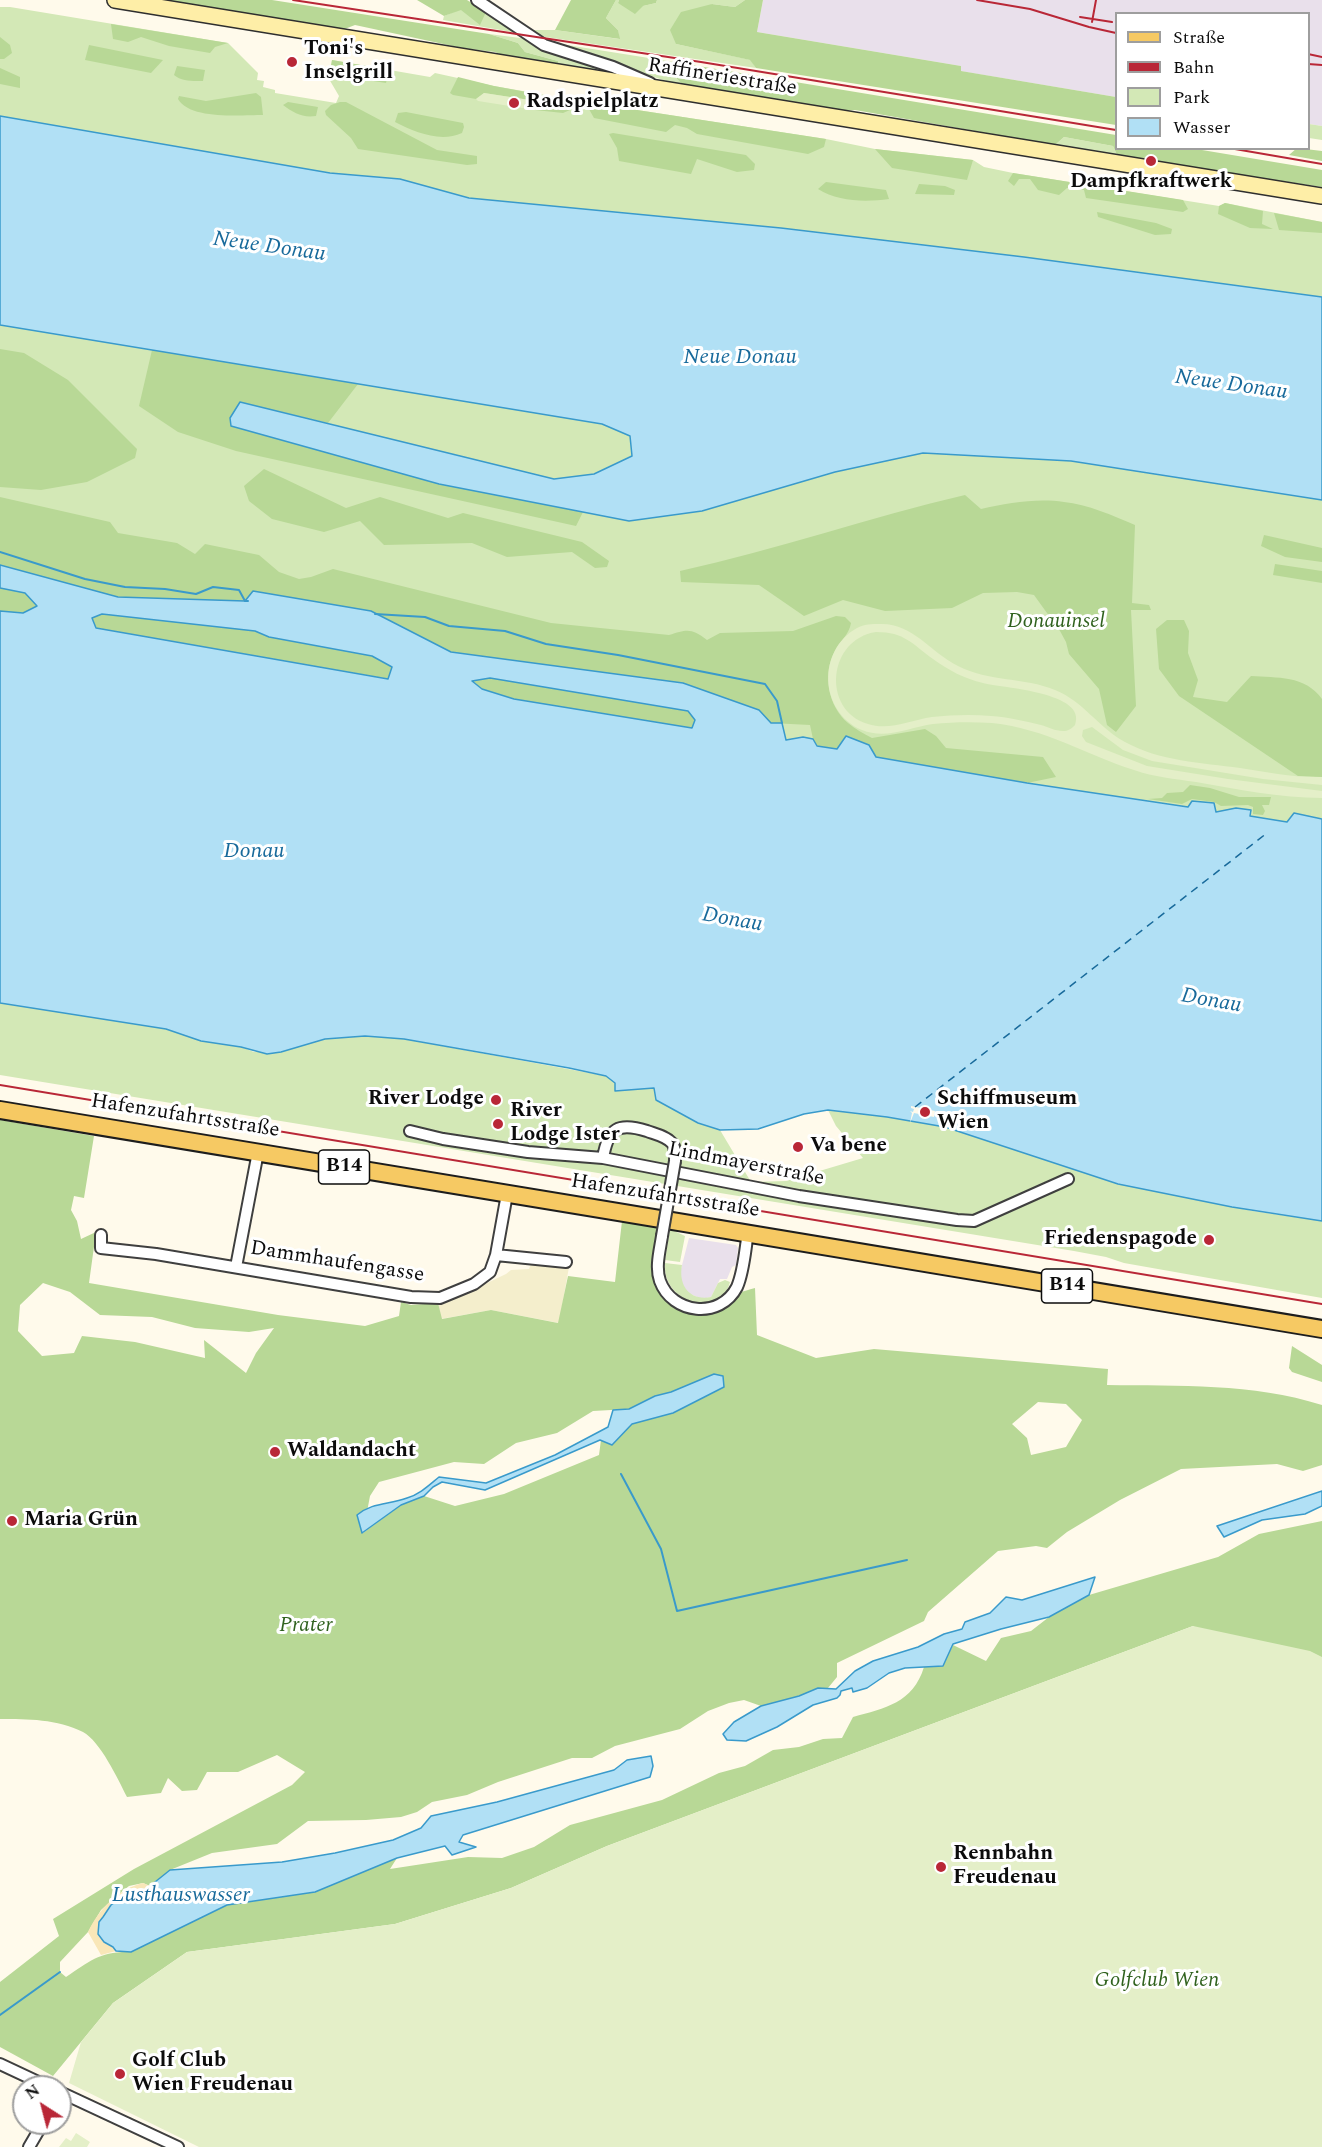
<!DOCTYPE html>
<meta charset="utf-8">
<style>
body{margin:0}
#map{position:relative;width:1322px;height:2147px;overflow:hidden;background:#fffaeb;font-family:Spectral,serif}
canvas{display:block}
.legend{position:absolute;left:1115px;top:12px;width:195px;height:138px;box-sizing:border-box;background:#fff;border:2px solid #9e9e9e;margin:0;padding:8px 10px;list-style:none;font-size:18px;color:#0c0c0c}
.legend li{display:flex;align-items:center;gap:12px;height:30px}
.legend b{width:30px;border:2px solid #9e9e9e}
.north{position:absolute;left:12px;top:2075px;width:60px;height:60px;box-sizing:border-box;background:#fff;border:2px solid #9e9e9e;border-radius:50%;rotate:324deg;font-size:16px;font-weight:700;line-height:24px;text-align:center;color:#0c0c0c}
.north::after{content:'';display:block;margin:auto;width:21px;height:27px;background:#b92737;clip-path:polygon(50% 0,100% 100%,50% 72%,0 100%)}
</style>
<div id="map">
<canvas width="1322" height="2147"></canvas>
<ul class="legend">
<li><b style="height:8px;background:#f6c963"></b>Straße</li>
<li><b style="height:8px;background:#b92737"></b>Bahn</li>
<li><b style="height:16px;background:#d3e8b6"></b>Park</li>
<li><b style="height:16px;background:#b1e0f5"></b>Wasser</li>
</ul>
<div class="north">N</div>
</div>
<script>
const g = document.querySelector('canvas').getContext('2d');
g.lineJoin = 'round';
function fill(path, color) { g.fillStyle = color; g.fill(path, 'evenodd'); }
function strokePath(path, color, width, dash) { g.strokeStyle = color; g.lineWidth = width; g.lineCap = dash ? 'butt' : 'round'; g.setLineDash(dash || []); g.stroke(path); }
function label(font, color, halo, rows, align = 'center') {
  g.font = font + ' Spectral,serif'; g.lineWidth = 6; g.setLineDash([]); g.textBaseline = 'middle'; g.strokeStyle = halo; g.fillStyle = color; for (const [text, x, y, turn = 0] of rows) {
    g.save(); g.translate(x, y); g.rotate((+turn || 0) * Math.PI / 180); g.textAlign = isNaN(turn) ? turn : align; if (halo) g.strokeText(text, 0, 0); g.fillText(text, 0, 0); g.restore();
  }
}
fill(new Path2D(`
 M 763,0 L 1322,0 L 1322,126 L 1309,124 L 1308,14 L 1116,14 L 1116,97 L 960,71 L 961,66 L 757,32 Z
 M 689,1238 L 736,1245 L 738,1248 L 736,1265 L 732,1267 L 727,1279 L 720,1279 L 711,1297 L 702,1299 L 688,1293 L 681,1282 L 681,1269 Z`), '#e9e0eb');
fill(new Path2D(`
 M 532,1261 L 569,1267 L 559,1323 L 491,1310 L 441,1319 L 438,1303 L 460,1296 L 506,1274 L 511,1270 L 529,1269 Z`), '#f4eecc');
fill(new Path2D(`
 M 616,0 L 619,0 L 618,3 L 643,6 L 656,3 L 657,0 L 745,0 L 735,7 L 712,4 L 676,44 L 751,60 L 756,68 L 532,35 L 532,30 L 555,30 L 619,39 L 618,30 L 606,18 Z
 M 0,7 L 10,7 L 228,43 L 258,73 L 257,80 L 264,81 L 263,87 L 275,90 L 275,93 L 336,103 L 339,96 L 329,79 L 332,60 L 430,77 L 435,73 L 494,86 L 585,102 L 826,139 L 875,149 L 973,160 L 984,167 L 1013,173 L 1219,206 L 1225,203 L 1322,222 L 1322,297 L 1024,257 L 781,228 L 469,198 L 400,179 L 330,173 L 0,116 Z
 M 461,9 L 486,12 L 518,33 L 443,20 L 444,16 Z
 M 489,34 L 528,39 L 616,73 L 615,75 L 560,68 L 558,61 L 525,52 L 518,43 Z
 M 542,41 L 674,62 L 677,79 L 685,87 Z
 M 1309,124 L 1322,126 L 1322,140 L 1309,138 Z
 M 1064,137 L 1113,146 L 1118,157 L 1055,145 Z
 M 0,325 L 602,424 L 630,436 L 632,457 L 594,474 L 554,479 L 240,402 L 439,484 L 835,472 L 923,453 L 1071,461 L 1322,500 L 1322,819 L 1294,813 L 1287,822 L 1216,812 L 1192,801 L 1189,807 L 1027,783 L 875,757 L 837,749 L 803,737 L 786,740 L 0,565 Z
 M 0,1003 L 166,1029 L 201,1041 L 241,1047 L 254,1052 L 281,1052 L 325,1039 L 365,1036 L 404,1039 L 606,1076 L 615,1083 L 615,1090 L 654,1088 L 698,1123 L 720,1130 L 751,1182 L 786,1181 L 863,1158 L 836,1126 L 828,1110 L 887,1117 L 945,1127 L 1118,1184 L 1253,1211 L 1322,1221 L 1322,1298 L 1124,1263 L 1106,1257 L 1074,1251 L 0,1075 Z
 M 670,1229 L 685,1236 L 680,1262 L 665,1260 Z
 M 665,1263 L 682,1265 C 678,1286 690,1301 711,1297 L 718,1283 L 725,1280 L 730,1282 C 722,1317 662,1306 665,1263 Z`), '#d3e8b6');
fill(new Path2D(`
 M 161,0 L 272,0 L 489,34 L 518,43 L 525,52 L 558,61 L 560,68 L 512,59 L 495,52 L 462,48 L 355,25 L 342,30 Z
 M 417,0 L 467,0 L 486,12 L 480,25 L 461,10 L 444,16 Z
 M 571,0 L 616,0 L 606,18 L 618,30 L 620,39 L 555,30 Z
 M 619,0 L 657,0 L 656,3 L 643,6 L 635,14 L 618,3 Z
 M 745,0 L 763,0 L 757,32 L 961,66 L 961,71 L 1116,97 L 1116,125 L 756,68 L 750,60 L 676,44 L 670,30 L 681,12 L 712,4 L 735,7 Z
 M 111,24 L 228,43 L 215,47 L 210,53 L 169,46 L 141,37 L 128,42 L 113,39 Z
 M 0,37 L 10,45 L 12,53 L 4,59 L 0,59 Z
 M 89,45 L 163,60 L 151,73 L 85,60 Z
 M 332,60 L 389,70 L 386,83 L 335,75 L 329,77 Z
 M 674,62 L 1116,135 L 1116,148 L 1196,149 L 1322,170 L 1322,187 L 1118,157 L 1113,146 L 1064,137 L 1055,145 L 855,110 L 831,112 L 685,87 L 677,79 Z
 M 177,66 L 205,70 L 203,81 C 194,81 182,82 174,75 Z
 M 0,68 L 20,77 L 20,88 L 0,84 Z
 M 458,77 L 494,86 L 570,100 L 570,110 L 563,113 L 535,110 L 538,106 L 536,101 L 484,93 L 476,99 L 453,95 L 450,93 Z
 M 256,93 L 261,97 L 263,115 C 241,115 190,120 178,99 L 179,96 L 206,101 Z
 M 288,102 L 318,107 L 316,116 C 302,118 294,113 283,105 Z
 M 340,102 L 346,102 L 437,150 L 477,156 L 477,164 L 467,165 L 358,149 L 351,138 L 326,115 L 325,111 L 331,105 Z
 M 585,102 L 826,139 L 824,147 L 808,154 L 697,134 L 687,128 L 675,125 L 666,132 L 594,118 Z
 M 406,112 L 463,123 L 464,127 L 462,133 C 440,143 415,132 395,122 L 398,113 Z
 M 613,133 L 746,155 L 755,164 L 754,170 L 737,172 L 697,159 L 691,174 L 619,161 L 617,148 L 609,134 Z
 M 1297,148 L 1322,151 L 1322,161 L 1289,155 Z
 M 875,149 L 973,160 L 967,180 L 892,168 Z
 M 1013,173 L 1183,200 L 1188,209 L 1183,212 L 1086,198 L 1084,190 L 1067,188 L 1059,195 L 1038,190 L 1030,179 L 1019,179 L 1014,186 L 1008,181 Z
 M 826,182 L 886,190 L 889,199 C 866,202 838,202 818,189 Z
 M 919,184 L 945,186 L 955,190 L 954,195 L 915,194 Z
 M 1225,203 L 1263,211 L 1262,224 L 1273,229 L 1250,228 L 1218,214 L 1219,206 Z
 M 1097,212 L 1156,223 L 1172,229 L 1171,234 L 1155,235 L 1098,217 Z
 M 1274,213 L 1322,222 L 1322,233 L 1279,230 Z
 M 0,349 L 24,353 L 68,380 L 137,449 L 135,458 L 87,482 L 41,490 L 0,487 Z
 M 152,350 L 358,384 L 328,423 L 240,402 L 439,484 L 583,512 L 576,526 L 236,451 L 178,432 L 139,406 Z
 M 264,469 L 346,508 L 380,497 L 448,518 L 463,513 L 582,542 L 609,561 L 607,567 L 595,568 L 572,552 L 507,557 L 472,543 L 384,545 L 360,521 L 324,532 L 272,519 L 249,501 L 244,486 Z
 M 965,495 L 981,509 C 1008,503 1037,498 1064,502 C 1087,504 1114,516 1135,525 L 1132,603 L 1149,605 L 1151,610 L 1131,610 L 1136,706 L 1116,732 L 1107,725 L 1099,689 L 1069,654 L 1066,642 L 1060,631 L 1034,595 L 1017,592 L 983,593 L 952,608 L 885,611 L 843,600 L 804,616 L 759,585 L 681,582 L 680,571 C 777,550 869,517 965,495 Z
 M 0,497 L 110,522 L 118,533 L 177,543 L 195,554 L 205,544 L 259,555 L 279,572 L 299,579 L 311,577 L 333,569 L 551,623 L 669,635 C 687,629 692,628 707,640 L 720,633 L 793,631 L 836,616 L 845,617 L 851,623 C 849,635 840,641 835,651 C 822,674 828,706 848,723 C 855,729 864,734 872,738 L 925,729 L 936,736 L 946,748 L 1043,757 L 1056,777 L 1027,783 L 875,757 L 868,745 L 837,749 L 817,746 L 813,739 L 810,725 L 771,723 L 759,710 L 683,683 L 451,652 L 371,611 L 253,591 L 245,601 L 118,597 L 0,565 Z
 M 1264,535 L 1322,548 L 1322,562 L 1285,557 L 1261,546 Z
 M 1275,564 L 1322,571 L 1322,583 L 1273,575 Z
 M 0,588 L 25,593 L 37,606 L 23,613 L 0,611 Z
 M 102,614 L 256,631 L 269,637 L 372,656 L 392,667 L 389,679 L 96,628 L 92,618 Z
 M 1167,620 L 1184,620 L 1189,631 L 1188,653 L 1198,680 L 1193,697 L 1227,702 L 1251,676 C 1277,678 1305,675 1322,699 L 1322,777 L 1298,776 L 1179,696 L 1159,669 L 1156,629 Z
 M 490,678 L 688,711 L 695,720 L 692,728 L 514,699 L 482,689 L 471,681 Z
 M 1190,785 L 1210,788 L 1239,797 L 1271,797 L 1269,805 L 1262,805 L 1265,811 L 1263,815 L 1253,814 L 1253,807 L 1248,805 L 1221,806 L 1214,802 L 1192,799 L 1182,804 L 1148,799 L 1162,798 L 1167,793 L 1183,792 Z
 M 0,1120 L 94,1136 L 84,1198 L 74,1196 L 71,1210 L 77,1221 L 81,1239 L 96,1232 L 89,1283 L 278,1315 L 365,1326 L 399,1316 L 401,1302 L 411,1305 L 438,1303 L 442,1319 L 491,1310 L 558,1323 L 568,1276 L 615,1282 L 622,1221 L 657,1228 C 655,1241 653,1264 654,1278 C 657,1306 692,1320 716,1312 C 725,1308 730,1300 737,1294 C 742,1291 749,1290 755,1288 L 757,1335 L 816,1358 L 874,1349 L 1108,1369 L 1107,1385 C 1179,1386 1252,1383 1322,1405 L 1322,1465 L 1303,1471 L 1277,1464 L 1181,1469 L 1120,1500 L 1067,1532 L 1047,1548 L 1036,1546 L 998,1551 L 928,1612 L 924,1621 L 837,1663 L 837,1677 L 828,1688 L 818,1688 L 799,1696 L 761,1706 L 744,1700 L 729,1703 L 708,1711 L 680,1729 L 615,1746 L 592,1758 L 572,1758 L 498,1782 L 467,1795 L 432,1802 L 417,1812 L 401,1817 L 366,1820 L 308,1821 L 277,1844 L 212,1853 L 170,1870 L 150,1886 L 143,1883 L 129,1886 L 119,1894 L 101,1910 L 88,1932 L 60,1962 L 60,1972 L 66,1977 C 90,1961 100,1951 131,1952 L 227,1905 L 315,1892 L 397,1858 L 390,1869 L 468,1857 L 502,1858 L 534,1847 L 570,1825 L 662,1800 L 719,1773 L 745,1766 L 773,1750 L 799,1747 L 823,1739 L 842,1738 L 853,1717 C 885,1708 913,1703 924,1667 L 943,1666 L 953,1645 L 986,1661 L 1001,1638 L 1031,1631 L 1049,1617 L 1089,1595 L 1218,1557 L 1259,1534 L 1322,1521 L 1322,1709 L 1193,1626 L 607,1846 L 511,1888 L 395,1924 L 187,1952 L 113,2003 L 53,2076 L 0,2047 L 0,1982 L 59,1936 L 53,1919 L 134,1869 L 292,1785 L 305,1772 L 277,1755 L 238,1772 L 207,1772 L 197,1790 L 182,1791 L 168,1778 L 161,1793 L 127,1797 C 118,1779 100,1741 83,1732 C 57,1719 28,1719 0,1719 ZM 43,1283 L 70,1292 L 100,1315 L 152,1317 L 195,1328 L 249,1332 L 274,1328 L 256,1353 L 246,1373 L 204,1340 L 205,1358 L 135,1342 L 82,1336 L 74,1353 L 42,1356 L 18,1331 L 20,1305 ZM 714,1374 L 673,1413 L 632,1424 L 612,1445 L 601,1440 L 599,1455 L 504,1494 L 455,1506 L 424,1496 L 401,1505 L 363,1533 L 370,1496 L 379,1482 L 454,1462 L 484,1464 L 516,1443 L 557,1433 L 593,1411 L 629,1409 L 655,1396 L 671,1392 ZM 1038,1402 L 1066,1404 L 1082,1420 L 1066,1447 L 1031,1455 L 1027,1438 L 1012,1424 Z
 M 1292,1346 L 1322,1365 L 1322,1382 L 1292,1372 L 1289,1368 Z`), '#b8d896');
fill(new Path2D(`
 M 143,1883 L 150,1886 L 147,1894 C 139,1898 134,1895 126,1896 C 115,1898 109,1909 103,1917 L 116,1951 L 101,1955 L 88,1932 C 99,1909 118,1889 143,1883 Z`), '#f9e7b8');
fill(new Path2D(`
 M 484,93 L 536,101 L 538,105 L 535,110 L 478,101 L 476,99 Z
 M 880,624 C 913,623 930,652 958,666 C 989,682 1024,677 1055,690 C 1083,701 1099,728 1125,742 C 1159,761 1202,763 1240,768 C 1267,772 1295,778 1322,777 L 1322,785 L 1263,779 L 1152,761 L 1123,750 L 1092,727 L 1083,730 L 1082,736 L 1086,742 L 1147,766 L 1228,779 L 1322,791 L 1322,798 C 1280,798 1237,789 1196,782 C 1175,779 1154,777 1134,770 C 1084,754 1047,729 992,723 C 973,722 953,722 933,724 C 910,727 886,740 862,730 C 819,712 817,650 857,628 C 864,624 872,624 880,624 ZM 876,632 C 905,632 912,644 933,659 C 948,670 965,679 983,683 C 1002,688 1088,692 1075,725 C 1071,729 1068,731 1063,731 C 1055,731 1048,727 1041,725 C 1024,721 1008,717 991,716 C 971,714 951,715 932,717 C 911,720 889,731 868,724 C 821,710 828,639 876,632 Z
 M 1193,1626 L 1310,1651 L 1322,1657 L 1322,2147 L 199,2147 L 69,2083 L 81,2042 L 113,2003 L 187,1952 L 395,1924 L 511,1888 L 607,1846 Z
 M 76,2133 L 90,2142 L 87,2147 L 59,2147 L 66,2138 L 71,2141 Z`), '#e4efc8');
const water = new Path2D(`
 M 0,116 L 330,173 L 400,179 L 469,198 L 781,228 L 1024,257 L 1322,297 L 1322,500 L 1071,461 L 923,453 L 835,472 L 702,511 L 629,521 L 439,484 L 231,426 L 230,418 L 240,402 L 554,479 L 594,474 L 632,456 L 630,436 L 602,424 L 0,325 Z
 M 0,565 L 118,597 L 245,601 L 253,591 L 371,611 L 451,652 L 683,683 L 759,710 L 771,723 L 782,723 L 786,740 L 803,737 L 813,739 L 817,746 L 837,749 L 846,736 L 869,745 L 876,757 L 1027,783 L 1188,807 L 1192,801 L 1214,803 L 1216,812 L 1236,808 L 1251,810 L 1250,816 L 1287,822 L 1294,813 L 1322,819 L 1322,1221 L 1232,1207 L 1118,1184 L 945,1127 L 887,1117 L 828,1110 L 804,1114 L 758,1129 L 720,1130 L 698,1123 L 656,1100 L 654,1088 L 615,1091 L 615,1083 L 606,1076 L 569,1068 L 404,1039 L 365,1036 L 325,1039 L 281,1052 L 267,1054 L 241,1047 L 201,1041 L 166,1029 L 0,1003 L 0,611 L 23,613 L 37,606 L 25,593 L 0,588 ZM 102,614 L 255,631 L 269,637 L 372,656 L 392,667 L 388,679 L 96,628 L 92,618 ZM 490,678 L 688,711 L 695,720 L 692,728 L 514,699 L 482,689 L 472,681 Z
 M 714,1374 L 723,1376 L 724,1387 L 673,1413 L 632,1424 L 612,1445 L 600,1440 L 485,1490 L 442,1482 L 433,1487 L 424,1496 L 401,1505 L 362,1533 L 357,1515 C 373,1502 388,1505 407,1498 C 420,1494 428,1486 439,1477 L 486,1483 L 555,1455 L 608,1427 L 613,1410 L 629,1409 L 655,1396 L 671,1392 Z
 M 1322,1491 L 1322,1506 L 1305,1514 L 1262,1520 L 1224,1537 L 1217,1526 Z
 M 1095,1577 L 1089,1595 L 1049,1617 L 1001,1629 L 953,1644 L 943,1666 L 905,1668 L 889,1673 L 867,1688 L 853,1692 L 852,1688 L 841,1691 L 840,1695 L 837,1698 L 813,1705 L 777,1727 L 746,1741 L 727,1740 L 723,1734 L 734,1722 L 761,1706 L 799,1696 L 818,1688 L 836,1689 L 855,1671 L 873,1661 L 918,1647 L 944,1634 L 962,1629 L 965,1622 L 990,1613 L 1006,1597 L 1022,1600 Z
 M 651,1756 L 653,1766 L 650,1777 L 463,1835 L 459,1842 L 476,1847 L 452,1855 L 445,1846 L 397,1858 L 315,1892 L 227,1905 L 131,1952 L 116,1951 L 113,1947 L 104,1942 L 98,1934 L 99,1922 L 103,1917 L 111,1905 L 120,1899 L 131,1896 L 140,1897 L 147,1894 L 150,1886 L 170,1870 L 282,1862 L 335,1853 L 393,1840 L 421,1828 L 431,1816 L 497,1802 L 614,1770 L 627,1760 Z`);
fill(water, '#b1e0f5');
strokePath(water, '#399acb', 1.5);
fill(new Path2D(`
 M 911,1106 L 935,1111 L 934,1117 L 914,1113 L 910,1123 L 912,1113 L 910,1111 L 913,1112 L 914,1109 L 911,1108 Z`), '#fffaeb');
strokePath(new Path2D(`
 M 0,552 L 85,579 L 125,587 L 165,589 L 196,594 L 213,587 L 239,590 L 245,601 L 248,601
 M 375,614 L 425,617 L 449,626 L 505,631 L 546,644 L 618,655 L 765,684 L 777,701 L 782,723
 M 621,1474 L 661,1549 L 677,1611 L 907,1560
 M 0,2015 L 60,1972`), '#399acb', 2);
strokePath(new Path2D(`
 M 915,1107 L 1267,833`), '#186a9b', 1.5, [8, 6]);
const minor = new Path2D(`
 M 477,0 L 544,45 L 613,67 L 650,83
 M 410,1131 L 443,1139 L 528,1152 L 603,1158 L 799,1196 L 957,1220 L 974,1221 L 1068,1179
 M 603,1158 C 608,1128 618,1122 647,1131 C 655,1134 666,1136 672,1143 C 676,1148 675,1155 675,1161
 M 101,1235 L 101,1248 L 156,1254 L 411,1297 L 440,1298 L 474,1284 L 490,1272 L 496,1255 L 507,1194
 M 662,1236 C 660,1250 655,1267 660,1281 C 672,1314 720,1320 737,1287 C 744,1271 745,1250 748,1232
 M 496,1255 L 566,1262
 M 236,1267 L 258,1152
 M 0,2064 L 49,2087
 M 60,2092 L 178,2147
 M 29,2147 L 43,2123`);
const secondary = new Path2D(`
 M 115,0 L 1322,196`);
const primary = new Path2D(`
 M 0,1110 C 441,1183 881,1255 1322,1329`);
strokePath(minor, '#3f3f3f', 14);
strokePath(secondary, '#2e2e2e', 18);
strokePath(primary, '#1d1d1d', 20);
strokePath(minor, '#fff', 10);
strokePath(secondary, '#feeea7', 15);
strokePath(primary, '#f6c963', 16);
strokePath(new Path2D(`
 M 293,0 L 701,62 L 1116,130
 M 977,0 L 1030,9 L 1089,27 L 1116,33
 M 1080,17 L 1112,22
 M 1092,22 L 1096,0
 M 1308,54 L 1322,57
 M 1308,64 L 1322,65
 M 1229,148 L 1322,164
 M 0,1085 L 1322,1304`), '#b92737', 2);
const minorBridge = new Path2D(`
 M 662,1236 L 675,1161`);
strokePath(minorBridge, '#3f3f3f', 14, []);
strokePath(minorBridge, '#fff', 10);
for (const [x, y, r, color] of [
 [292,62,6,"#b92737"],
 [514,103,6,"#b92737"],
 [1151,161,6,"#b92737"],
 [496,1100,6,"#b92737"],
 [925,1112,6,"#b92737"],
 [498,1124,6,"#b92737"],
 [798,1147,6,"#b92737"],
 [1209,1240,6,"#b92737"],
 [275,1452,6,"#b92737"],
 [12,1521,6,"#b92737"],
 [941,1867,6,"#b92737"],
 [120,2074,6,"#b92737"]
]) { const dot = new Path2D(); dot.arc(x, y, r, 0, 2 * Math.PI); g.fillStyle = color; g.fill(dot); strokePath(dot, '#fff', 2); }
for (const [x, y, w] of [
 [344,1167,51],
 [1067,1286,51]
]) { const box = new Path2D(); box.roundRect(x - w / 2, y - 17, w, 34, 4.5); g.fillStyle = '#fff'; g.fill(box); strokePath(box, '#0c0c0c', 1.5); }
label('bold 20px', '#0c0c0c', null, [
 ["B14",344,1167],
 ["B14",1067,1286]
]);
label('bold 21px', '#0c0c0c', '#fff', [
 ["Toni's",304,50],
 ["Inselgrill",304,74],
 ["Radspielplatz",526,103],
 ["Dampfkraftwerk",1151,183,"center"],
 ["River Lodge",484,1100,"right"],
 ["Schiffmuseum",937,1100],
 ["Wien",937,1124],
 ["River",510,1112],
 ["Lodge Ister",510,1136],
 ["Va bene",810,1147],
 ["Friedenspagode",1197,1240,"right"],
 ["Waldandacht",287,1452],
 ["Maria Grün",24,1521],
 ["Rennbahn",953,1855],
 ["Freudenau",953,1879],
 ["Golf Club",132,2062],
 ["Wien Freudenau",132,2086]
], 'left');
label('21px', '#0c0c0c', '#fff', [
 ["Raffineriestraße",722,78,9],
 ["Hafenzufahrtsstraße",185,1117,9],
 ["Lindmayerstraße",746,1165,11],
 ["Hafenzufahrtsstraße",665,1197,9],
 ["Dammhaufengasse",337,1263,9]
]);
label('italic 21px', '#30621e', '#fff', [
 ["Donauinsel",1056,623],
 ["Prater",306,1627],
 ["Golfclub Wien",1157,1982]
]);
label('italic 22px', '#186a9b', '#fff', [
 ["Neue Donau",269,248,8],
 ["Neue Donau",740,359],
 ["Neue Donau",1231,386,8],
 ["Donau",254,853],
 ["Donau",732,921,10],
 ["Donau",1211,1002,10],
 ["Lusthauswasser",181,1897]
]);
</script>
